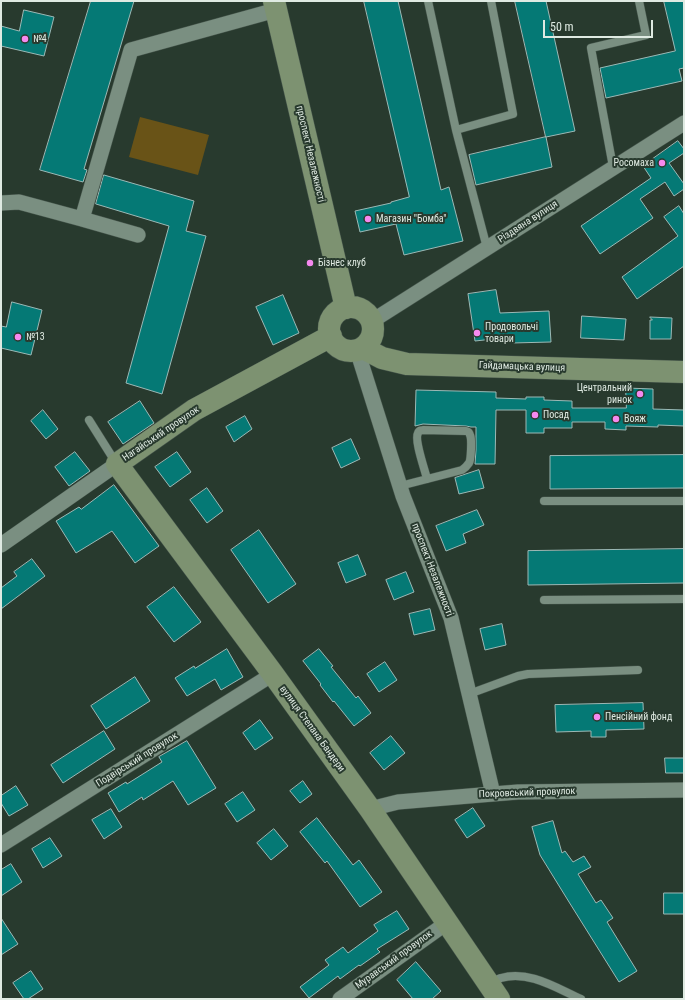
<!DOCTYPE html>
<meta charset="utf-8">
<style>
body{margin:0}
#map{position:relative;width:685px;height:1000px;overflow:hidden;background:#283a2e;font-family:"Roboto Condensed",sans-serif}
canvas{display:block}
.frame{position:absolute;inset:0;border:2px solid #dfeae2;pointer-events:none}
.scale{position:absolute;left:543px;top:20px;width:110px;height:18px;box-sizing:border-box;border:2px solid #dfeae2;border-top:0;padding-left:5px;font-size:12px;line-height:14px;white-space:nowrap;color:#dfeae2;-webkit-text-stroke:3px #283a2e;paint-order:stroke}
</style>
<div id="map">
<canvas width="685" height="1000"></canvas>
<div class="frame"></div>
<div class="scale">50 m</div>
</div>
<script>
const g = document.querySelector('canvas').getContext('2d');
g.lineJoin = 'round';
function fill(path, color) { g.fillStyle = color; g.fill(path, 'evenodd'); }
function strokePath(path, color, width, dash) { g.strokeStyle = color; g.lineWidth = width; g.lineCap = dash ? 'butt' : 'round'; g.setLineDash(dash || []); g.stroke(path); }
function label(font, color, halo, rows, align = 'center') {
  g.font = font + ' "Roboto Condensed",sans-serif'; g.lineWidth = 4; g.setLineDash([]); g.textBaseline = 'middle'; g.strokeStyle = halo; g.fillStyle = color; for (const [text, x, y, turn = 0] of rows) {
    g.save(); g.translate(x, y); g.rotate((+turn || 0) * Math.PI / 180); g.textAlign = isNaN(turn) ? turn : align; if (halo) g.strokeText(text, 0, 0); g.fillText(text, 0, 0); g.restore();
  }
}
fill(new Path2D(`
 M 140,117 L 209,135 L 198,175 L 129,157 Z`), '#695317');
const building = new Path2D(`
 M 91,1 L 134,1 L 84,169 L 87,170 L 83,182 L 40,170 Z
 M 364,1 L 398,1 L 441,190 L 449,187 L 463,241 L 404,255 L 396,224 L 360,232 L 355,211 L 391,203 L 391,202 L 409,197 Z
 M 515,1 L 546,1 L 575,131 L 546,137 Z
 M 664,1 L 684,1 L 684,68 L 679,69 L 682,81 L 606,98 L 600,68 L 675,51 Z
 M 24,10 L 54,17 L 44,56 L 1,46 L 1,26 L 19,31 Z
 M 546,137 L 552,167 L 476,185 L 469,155 Z
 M 678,141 L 684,149 L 684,153 L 669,163 L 684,184 L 684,189 L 674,196 L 665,182 L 640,199 L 653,218 L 600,254 L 581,226 L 651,178 L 643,166 Z
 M 104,175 L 194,201 L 186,231 L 206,236 L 162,394 L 126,383 L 169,226 L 96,204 Z
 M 679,206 L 684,214 L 684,266 L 637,299 L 622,277 L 678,236 L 664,217 Z
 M 496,290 L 500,313 L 549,311 L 551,342 L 512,343 L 512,337 L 475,341 L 468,294 Z
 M 283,295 L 299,333 L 273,345 L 256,307 Z
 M 12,302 L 42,310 L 31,355 L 1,348 L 1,326 L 6,327 Z
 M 582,316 L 626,319 L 624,340 L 581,338 Z
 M 650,317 L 672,318 L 671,339 L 650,339 L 650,320 L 652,320 Z
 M 626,388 L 653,389 L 653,409 L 684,410 L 684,426 L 658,425 L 658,427 L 626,426 L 626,430 L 605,429 L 605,422 L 572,422 L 572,428 L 544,428 L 544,433 L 526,433 L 526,410 L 496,410 L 495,464 L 475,464 L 476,450 L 476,427 L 471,427 L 466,426 L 423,424 L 415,426 L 416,390 L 496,392 L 496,398 L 526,399 L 526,397 L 544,397 L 544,400 L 572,401 L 572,408 L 626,408 Z
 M 140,401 L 154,423 L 123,444 L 108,422 Z
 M 43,410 L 58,429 L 46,439 L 31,421 Z
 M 245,416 L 252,429 L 234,442 L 226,427 Z
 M 351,439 L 360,459 L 341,468 L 332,448 Z
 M 75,452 L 90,471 L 69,486 L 55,467 Z
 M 177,452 L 191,472 L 170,487 L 155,467 Z
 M 684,455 L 684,488 L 550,489 L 550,456 Z
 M 479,470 L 484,488 L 459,494 L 455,478 Z
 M 114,485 L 159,546 L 135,563 L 112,531 L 76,553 L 56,521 L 79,507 L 81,509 Z
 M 207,488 L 223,511 L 207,523 L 190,500 Z
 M 477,510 L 484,525 L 463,534 L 466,543 L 446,551 L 436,526 Z
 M 259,530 L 296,584 L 268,603 L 231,550 Z
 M 684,549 L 684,583 L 528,585 L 528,551 Z
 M 358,555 L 366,575 L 346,583 L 338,563 Z
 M 32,559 L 45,576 L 1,609 L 1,588 L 17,576 L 14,572 Z
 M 406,572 L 414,592 L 394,600 L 386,580 Z
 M 174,587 L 201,622 L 174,642 L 147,607 Z
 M 430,609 L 435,630 L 414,635 L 409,614 Z
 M 502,624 L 506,645 L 485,650 L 480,629 Z
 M 227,649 L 243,677 L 221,690 L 215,679 L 187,696 L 175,678 L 194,666 L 195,668 Z
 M 319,649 L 333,666 L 331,667 L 356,698 L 358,696 L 371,713 L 354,726 L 334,701 L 333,702 L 320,685 L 321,684 L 303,661 Z
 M 385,662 L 397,680 L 379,692 L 367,674 Z
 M 135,677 L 150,701 L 106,729 L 91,706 Z
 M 643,703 L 644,729 L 606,730 L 606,737 L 591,737 L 591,731 L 556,732 L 555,705 Z
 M 260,720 L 273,738 L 255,750 L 243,733 Z
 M 104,731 L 115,749 L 63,783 L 51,765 Z
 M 391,736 L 405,753 L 384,770 L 370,753 Z
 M 187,741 L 216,788 L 188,805 L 173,781 L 143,800 L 142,797 L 119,812 L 108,793 L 126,782 L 127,784 L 162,762 L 159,757 Z
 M 665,758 L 684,758 L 684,773 L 666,773 Z
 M 303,781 L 312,794 L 300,803 L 290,791 Z
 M 16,786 L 28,805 L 9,816 L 1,803 L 1,796 Z
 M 243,792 L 255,810 L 237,822 L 225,804 Z
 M 473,808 L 485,826 L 467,838 L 455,820 Z
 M 111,809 L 122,827 L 104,839 L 92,820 Z
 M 317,818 L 353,865 L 359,860 L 382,892 L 360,907 L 327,861 L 325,863 L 300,832 Z
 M 553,821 L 562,853 L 565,851 L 573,862 L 584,856 L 591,867 L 578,874 L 596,903 L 601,900 L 613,918 L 607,922 L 637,971 L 619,982 L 569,902 L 540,855 L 532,827 Z
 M 274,829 L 288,846 L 271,860 L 257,843 Z
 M 50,838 L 62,856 L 43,868 L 32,849 Z
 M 11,864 L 22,882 L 1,896 L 1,870 Z
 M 664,893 L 684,893 L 684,914 L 664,914 Z
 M 397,911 L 409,929 L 377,949 L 380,952 L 360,966 L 359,965 L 340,979 L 338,976 L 309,998 L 300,987 L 329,965 L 325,960 L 343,947 L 348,953 L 378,931 L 374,925 Z
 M 1,918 L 18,944 L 1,955 Z
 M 416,962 L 441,991 L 432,999 L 413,999 L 397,980 Z
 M 31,971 L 43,989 L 28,999 L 24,999 L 13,983 Z`);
fill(building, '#057975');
strokePath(building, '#9cb9b6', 1);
const lane = new Path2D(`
 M 428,1 L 456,130
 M 613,167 L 591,48 L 646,35 L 639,1
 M 487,248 L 456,130 L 513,114 L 491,1
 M 89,420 L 116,463
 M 400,486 L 462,470 C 465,468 467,466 469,463 C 471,460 472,439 470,435 C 469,432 469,432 466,431 L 423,430 C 420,431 419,430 418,433 C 414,440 425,470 427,479
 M 544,501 L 684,501
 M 544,600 L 684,599
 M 469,694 L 518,676 L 528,674 L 638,670
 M 490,984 C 493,982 497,979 501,978 C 529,970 556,988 581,999`);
const street = new Path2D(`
 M 1,203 L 19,202 L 82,219 L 131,50 L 276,10
 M 82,219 L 138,235
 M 372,321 L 684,123
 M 357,350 L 403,496 L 451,618 L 493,794
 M 1,545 L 117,464
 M 370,809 L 398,802 L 493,794 L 518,792 L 684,790
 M 1,845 L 273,674
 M 340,999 L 448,922`);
const secondary = new Path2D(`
 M 274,1 L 346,308
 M329 329a22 22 0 1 1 44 0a22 22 0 1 1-44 0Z
 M 331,336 L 194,410 L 117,464 L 273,674 L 370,809 L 499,999
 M 363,348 L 382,358 L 407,364 L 684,372`);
strokePath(lane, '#45554b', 9);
strokePath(street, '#45554b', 16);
strokePath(secondary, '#45554b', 23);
strokePath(lane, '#7a8f81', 8);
strokePath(street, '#7a8f81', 15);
strokePath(secondary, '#7d9271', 22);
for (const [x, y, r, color] of [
 [25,39,4,"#f589ef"],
 [662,163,4,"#f589ef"],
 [368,219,4,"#f589ef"],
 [310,263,4,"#f589ef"],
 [477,333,4,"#f589ef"],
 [18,337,4,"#f589ef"],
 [640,394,4,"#f589ef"],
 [535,415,4,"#f589ef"],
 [616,419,4,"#f589ef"],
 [597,717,4,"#f589ef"]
]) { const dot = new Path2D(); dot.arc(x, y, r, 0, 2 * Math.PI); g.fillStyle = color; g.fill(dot); strokePath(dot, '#283a2e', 1.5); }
label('10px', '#dfeae2', '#283a2e', [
 ["№4",33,39],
 ["Росомаха",654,163,"right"],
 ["Магазин \"Бомба\"",376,219],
 ["Бізнес клуб",318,263],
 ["Продовольчі",485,327],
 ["товари",485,339],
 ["№13",26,337],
 ["Центральний",632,388,"right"],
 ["ринок",632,400,"right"],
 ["Посад",543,415],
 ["Вояж",624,419],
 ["Пенсійний фонд",605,717]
], 'left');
label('10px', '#dfeae2', '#283a2e', [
 ["проспект Незалежності",310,154,77],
 ["Різдвяна вулиця",528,222,-33],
 ["Гайдамацька вулиця",522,367,2],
 ["Нагайський провулок",161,434,-34],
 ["проспект Незалежності",432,570,69],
 ["вулиця Степана Бандери",312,729,54],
 ["Подвірський провулок",137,760,-32],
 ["Покровський провулок",527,793,-2],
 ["Муравський провулок",394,960,-36]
]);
</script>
